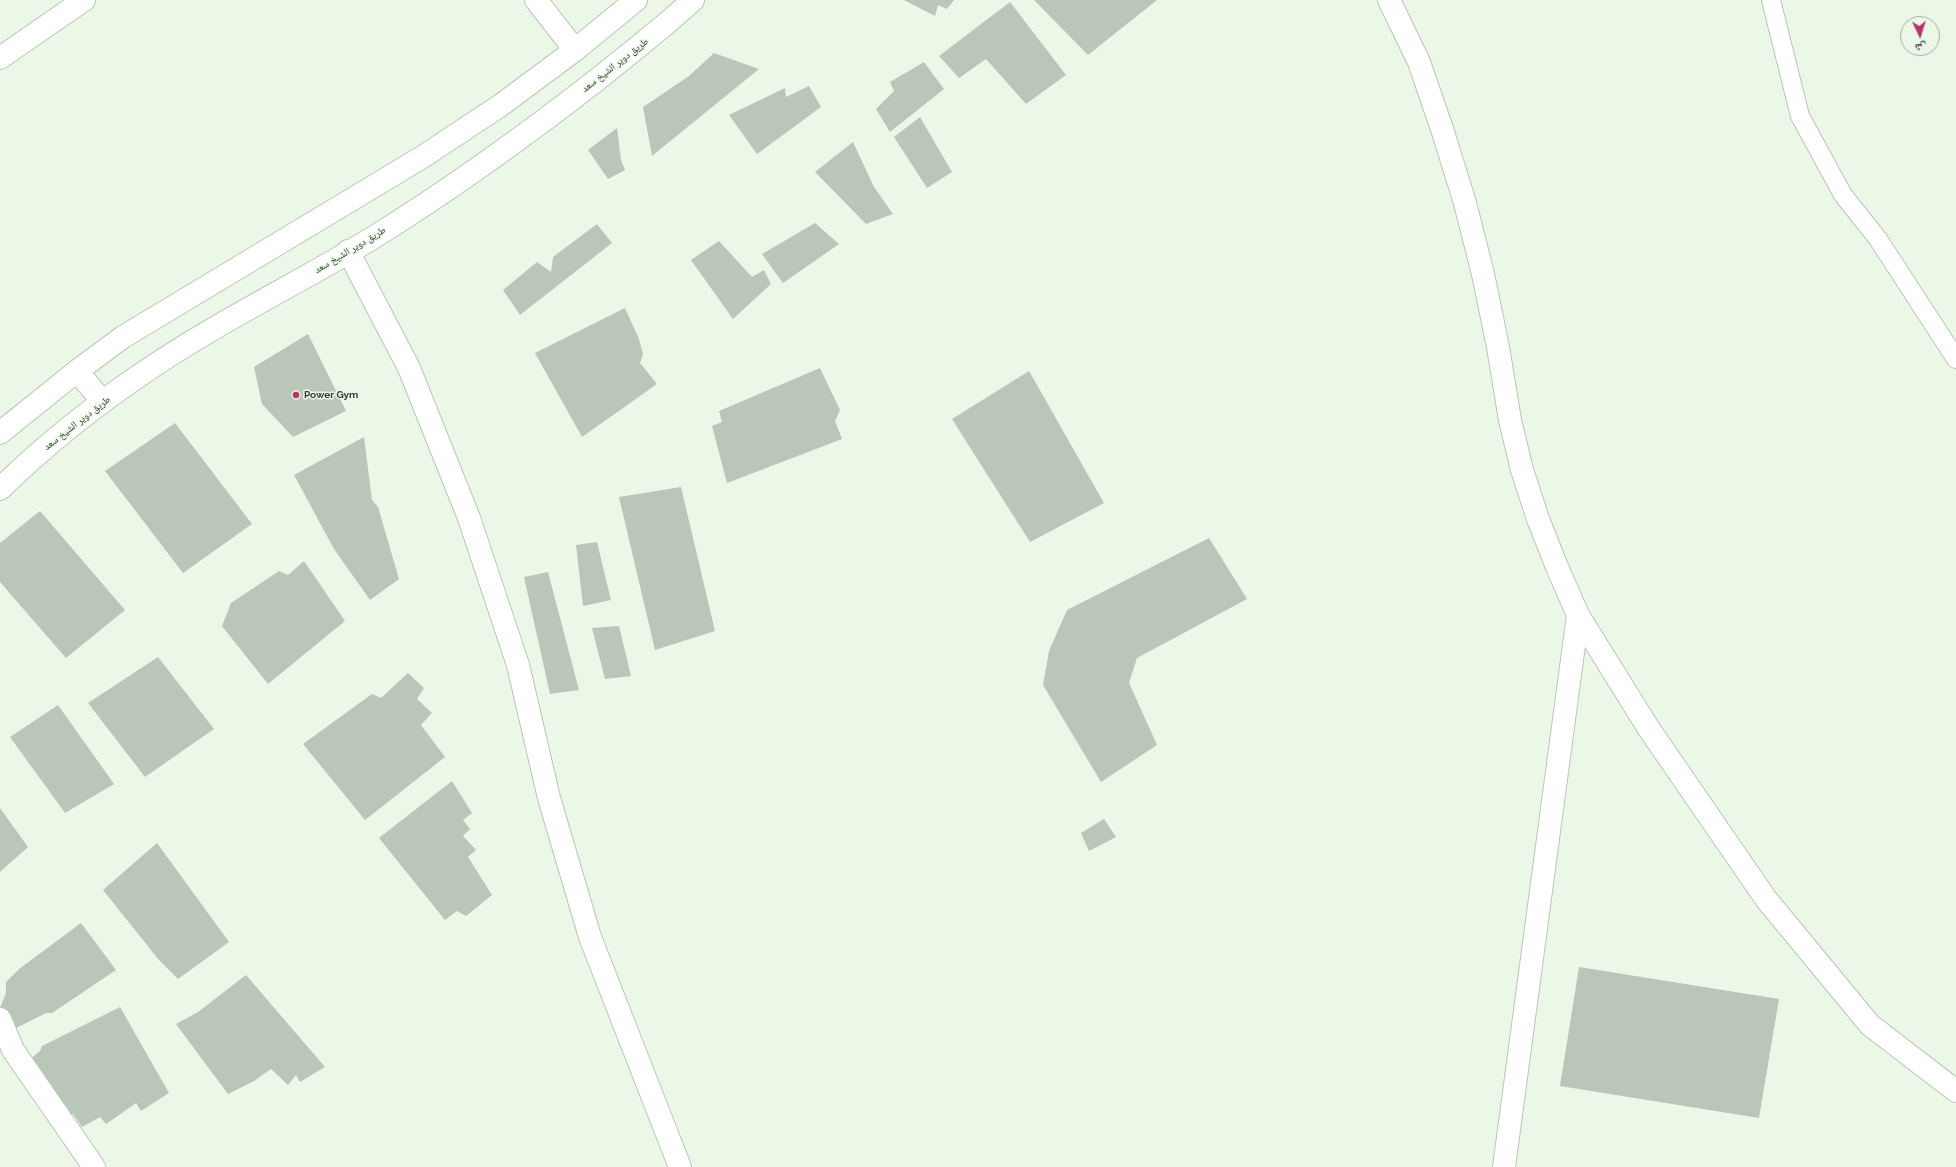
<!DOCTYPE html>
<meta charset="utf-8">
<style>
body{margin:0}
#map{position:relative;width:1956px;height:1167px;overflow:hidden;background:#ebf8e8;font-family:Raleway,"Noto Naskh Arabic",sans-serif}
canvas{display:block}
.north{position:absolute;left:1900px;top:16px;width:40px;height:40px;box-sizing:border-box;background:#ebf8e8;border:1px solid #a2aca0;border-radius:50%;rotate:176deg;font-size:11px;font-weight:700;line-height:16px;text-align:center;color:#343a33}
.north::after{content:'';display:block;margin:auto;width:14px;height:18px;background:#bd3167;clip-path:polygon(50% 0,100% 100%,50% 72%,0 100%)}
</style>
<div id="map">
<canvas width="1956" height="1167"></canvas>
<div class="north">ش</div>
</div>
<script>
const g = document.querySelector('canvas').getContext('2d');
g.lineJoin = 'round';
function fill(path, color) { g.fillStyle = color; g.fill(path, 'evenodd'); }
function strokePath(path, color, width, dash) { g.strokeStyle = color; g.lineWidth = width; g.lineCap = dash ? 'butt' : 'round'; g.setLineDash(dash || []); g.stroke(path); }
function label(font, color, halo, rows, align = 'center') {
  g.font = font + ' Raleway,"Noto Naskh Arabic",sans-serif'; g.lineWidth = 3; g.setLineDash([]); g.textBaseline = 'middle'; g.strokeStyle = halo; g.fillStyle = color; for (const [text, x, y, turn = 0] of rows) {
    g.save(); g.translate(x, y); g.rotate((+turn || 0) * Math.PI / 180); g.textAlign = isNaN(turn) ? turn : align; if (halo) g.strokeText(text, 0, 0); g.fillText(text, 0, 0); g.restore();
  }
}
fill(new Path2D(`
 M 904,0 L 954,0 L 947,9 L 938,5 L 935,16 Z
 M 1034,0 L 1157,0 L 1088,55 Z
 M 1010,2 L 1066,75 L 1026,104 L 986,59 L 959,78 L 939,56 Z
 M 714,53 L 759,69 L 652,156 L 643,107 L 689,76 Z
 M 924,62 L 944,89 L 890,132 L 876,109 L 894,91 L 890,82 Z
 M 809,86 L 821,107 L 757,154 L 729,115 L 785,88 L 786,97 Z
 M 920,117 L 952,172 L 927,188 L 894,137 Z
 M 617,128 L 621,160 L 625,170 L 608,179 L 588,150 Z
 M 853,142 L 874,187 L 893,214 L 866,224 L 815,172 Z
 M 815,223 L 839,244 L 783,283 L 762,254 Z
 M 597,224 L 612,243 L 520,315 L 503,290 L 537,262 L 551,272 L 553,257 Z
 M 719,241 L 752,277 L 764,270 L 771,284 L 733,319 L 691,260 Z
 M 625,308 L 639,339 L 643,354 L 640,363 L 657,384 L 582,437 L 535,353 Z
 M 308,334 L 346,411 L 293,437 L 262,404 L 254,367 Z
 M 820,368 L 840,410 L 835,421 L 842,439 L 727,483 L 712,426 L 722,422 L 719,411 Z
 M 1029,371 L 1104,503 L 1030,542 L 952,419 Z
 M 175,423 L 252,524 L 183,573 L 105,471 Z
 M 364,437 L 372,500 L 378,507 L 399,579 L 370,600 L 334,549 L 294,475 Z
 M 681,487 L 715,631 L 655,650 L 619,497 Z
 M 40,511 L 125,610 L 66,658 L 0,582 L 0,543 Z
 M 1209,538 L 1247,599 L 1137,658 L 1129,683 L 1157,745 L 1101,782 L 1043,685 L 1049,651 L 1067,610 Z
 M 597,542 L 611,600 L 583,606 L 576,545 Z
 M 304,561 L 345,621 L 268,684 L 222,626 L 231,603 L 279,571 L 288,575 Z
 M 548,572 L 579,690 L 550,694 L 524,577 Z
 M 619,626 L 631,676 L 605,679 L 592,628 Z
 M 158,657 L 214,729 L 145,777 L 88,703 Z
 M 408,673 L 424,688 L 417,699 L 432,713 L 421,725 L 445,757 L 365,820 L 303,744 L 372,694 L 381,698 Z
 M 58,705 L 114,784 L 65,813 L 10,737 Z
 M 452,781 L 472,813 L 463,820 L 470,829 L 463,836 L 476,850 L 468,857 L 492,895 L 466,916 L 457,911 L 445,920 L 379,838 Z
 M 0,808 L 28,847 L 0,872 Z
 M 1104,819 L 1116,837 L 1089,851 L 1081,833 Z
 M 157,843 L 229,942 L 178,979 L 159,960 L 103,890 Z
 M 81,923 L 116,970 L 52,1013 L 46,1013 L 12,1030 L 0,1008 L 6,993 L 6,982 L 19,969 Z
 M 1579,967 L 1779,999 L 1759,1118 L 1560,1086 Z
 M 246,975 L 325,1067 L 300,1082 L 296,1075 L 288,1085 L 271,1069 L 254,1081 L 228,1094 L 176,1024 L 198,1012 Z
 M 120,1007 L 169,1093 L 141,1111 L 136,1103 L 106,1124 L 100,1117 L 82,1127 L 73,1114 L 63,1117 L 30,1059 L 40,1051 L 42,1046 Z`), '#bac6b7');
const lane = new Path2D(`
 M 1771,0 L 1800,116 L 1843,195 L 1878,239 L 1956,359`);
const street = new Path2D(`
 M 536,0 L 575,50
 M 1389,0 L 1419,62 L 1443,132 L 1465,203 L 1483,274 L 1498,347 L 1510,420 L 1522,470 L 1538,519 L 1557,567 L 1578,615 L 1649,729 L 1766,899 L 1870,1025 L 1956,1091
 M 0,58 L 84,0
 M 348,251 L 409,368 L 469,518 L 518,665 L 549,798 L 590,937 L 680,1167
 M 0,1019 L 13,1050 L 94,1167
 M 1504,1167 L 1578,615`);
const secondary = new Path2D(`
 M 77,371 L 103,402
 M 0,433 L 77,371 L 123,337 L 424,156 L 501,105 L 575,50 L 636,0
 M 0,489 C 45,445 94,406 146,371 C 218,322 297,284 371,239 C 450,190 525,136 598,79 C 630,53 663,28 693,0`);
strokePath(lane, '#bac6b7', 20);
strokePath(street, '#bac6b7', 24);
strokePath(secondary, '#bac6b7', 24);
strokePath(lane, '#fff', 18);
strokePath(street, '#fff', 22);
strokePath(secondary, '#fff', 22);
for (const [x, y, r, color] of [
 [296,395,4,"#bd3167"]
]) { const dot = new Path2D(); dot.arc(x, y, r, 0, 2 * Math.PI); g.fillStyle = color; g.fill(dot); strokePath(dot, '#ebf8e8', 1.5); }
label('10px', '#343a33', '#ebf8e8', [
 ["طريق دوير الشيخ سعد",615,65,-38],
 ["طريق دوير الشيخ سعد",350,250,-31],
 ["طريق دوير الشيخ سعد",77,423,-38]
]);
label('bold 10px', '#343a33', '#ebf8e8', [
 ["Power Gym",304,395]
], 'left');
</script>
